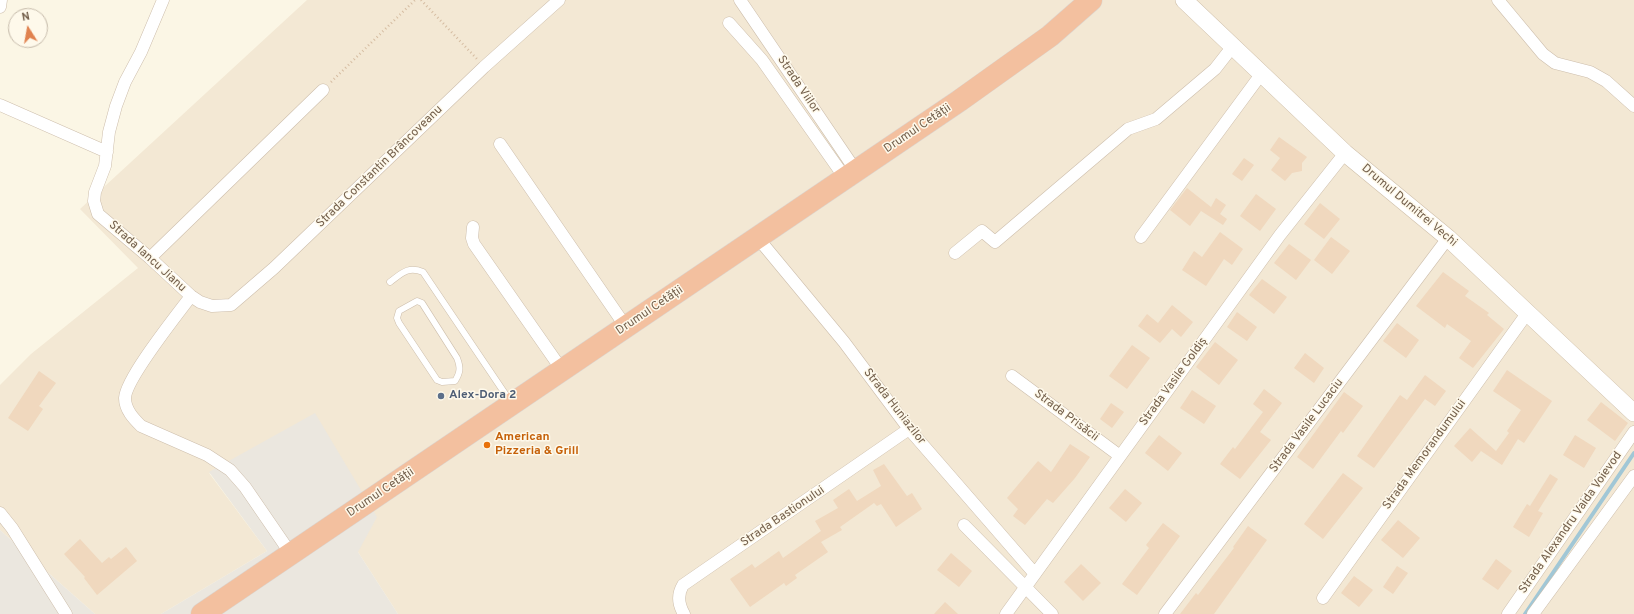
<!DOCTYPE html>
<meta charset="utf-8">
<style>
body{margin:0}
#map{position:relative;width:1634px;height:614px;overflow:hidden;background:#fbf6e5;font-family:Overpass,sans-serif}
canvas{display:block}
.north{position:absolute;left:8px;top:8px;width:40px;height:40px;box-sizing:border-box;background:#fef9eb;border:1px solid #c6bbab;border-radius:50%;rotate:349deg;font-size:11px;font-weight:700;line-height:16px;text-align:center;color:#735f4b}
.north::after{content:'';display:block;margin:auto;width:14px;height:18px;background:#e0824f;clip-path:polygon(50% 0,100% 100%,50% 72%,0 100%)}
</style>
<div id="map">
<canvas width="1634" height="614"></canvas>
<div class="north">N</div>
</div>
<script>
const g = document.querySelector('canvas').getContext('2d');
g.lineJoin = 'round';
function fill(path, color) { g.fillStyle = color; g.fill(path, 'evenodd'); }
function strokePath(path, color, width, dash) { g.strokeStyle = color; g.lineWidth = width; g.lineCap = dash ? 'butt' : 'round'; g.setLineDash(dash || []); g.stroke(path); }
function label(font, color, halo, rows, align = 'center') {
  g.font = font + ' Overpass,sans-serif'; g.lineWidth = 3; g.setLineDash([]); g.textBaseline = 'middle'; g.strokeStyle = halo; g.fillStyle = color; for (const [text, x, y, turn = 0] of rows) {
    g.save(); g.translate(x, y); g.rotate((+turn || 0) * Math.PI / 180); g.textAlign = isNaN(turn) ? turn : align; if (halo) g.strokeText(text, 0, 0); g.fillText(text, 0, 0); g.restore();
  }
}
fill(new Path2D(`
 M 307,0 L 1634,0 L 1634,614 L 398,614 L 358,552 L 209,473 L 267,551 L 161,614 L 95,614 L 0,530 L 0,385 L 31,354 L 138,268 L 80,209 Z`), '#f3e8d4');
fill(new Path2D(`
 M 315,413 L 377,517 L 358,552 L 398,614 L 161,614 L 267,551 L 209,472 Z
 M 0,530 L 95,614 L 0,614 Z`), '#ebe7df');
strokePath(new Path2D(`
 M 1525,614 L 1634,453`), '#a1c7d6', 4);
fill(new Path2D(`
 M 1279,137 L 1307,157 L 1302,163 L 1302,171 L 1292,173 L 1285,181 L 1271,170 L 1280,158 L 1270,150 Z
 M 1244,158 L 1254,165 L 1242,181 L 1232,174 Z
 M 1187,188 L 1211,207 L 1216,198 L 1226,205 L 1220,214 L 1227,219 L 1223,225 L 1201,211 L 1190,226 L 1170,210 Z
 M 1256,194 L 1276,209 L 1260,231 L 1240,216 Z
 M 1320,203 L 1340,219 L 1324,239 L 1304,224 Z
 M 1220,232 L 1243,249 L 1232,265 L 1224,259 L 1206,286 L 1182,270 L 1194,251 L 1202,257 Z
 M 1331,237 L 1350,251 L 1332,274 L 1314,260 Z
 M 1289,244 L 1311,260 L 1296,280 L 1274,263 Z
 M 1443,272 L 1469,291 L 1465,296 L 1489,313 L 1487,315 L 1504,329 L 1473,368 L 1459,358 L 1471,341 L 1447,324 L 1445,328 L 1416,306 Z
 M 1262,279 L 1287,297 L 1274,314 L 1249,295 Z
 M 1172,305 L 1193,322 L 1181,337 L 1172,329 L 1160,343 L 1138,326 L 1147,314 L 1158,323 Z
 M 1237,312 L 1257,327 L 1247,341 L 1227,327 Z
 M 1397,323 L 1419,340 L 1406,358 L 1383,341 Z
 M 1215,342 L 1238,360 L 1219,385 L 1196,367 Z
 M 1132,345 L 1150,358 L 1127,389 L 1109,376 Z
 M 1305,353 L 1324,368 L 1314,383 L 1294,368 Z
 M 1507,370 L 1552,401 L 1524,443 L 1518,439 L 1502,465 L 1481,451 L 1472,462 L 1454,446 L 1470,428 L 1496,451 L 1509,433 L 1507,431 L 1521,410 L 1493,391 Z
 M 39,371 L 56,383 L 39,406 L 43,409 L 28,431 L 8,418 Z
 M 1425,375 L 1446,391 L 1435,406 L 1425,399 L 1374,468 L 1357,456 L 1400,395 L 1407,400 Z
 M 1264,389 L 1282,403 L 1260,432 L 1271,440 L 1240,479 L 1220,464 L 1233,447 L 1235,449 L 1263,412 L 1253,404 Z
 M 1192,390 L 1216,406 L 1204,424 L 1180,408 Z
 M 1344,392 L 1363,406 L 1343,433 L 1341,431 L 1313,469 L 1297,457 Z
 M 1601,402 L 1628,423 L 1615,441 L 1587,420 Z
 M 1111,403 L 1124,412 L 1112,428 L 1100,419 Z
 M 1159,435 L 1182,453 L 1168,471 L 1145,453 Z
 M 1575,435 L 1596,448 L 1584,468 L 1563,455 Z
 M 1070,444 L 1090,457 L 1075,478 L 1053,503 L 1047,499 L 1025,525 L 1013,516 L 1018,509 L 1007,498 L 1038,461 L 1051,472 Z
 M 884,464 L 907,496 L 912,493 L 922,509 L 896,527 L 881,504 L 877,506 L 874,503 L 840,527 L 842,530 L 821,542 L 828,552 L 795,575 L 797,578 L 786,586 L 784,583 L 750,607 L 730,579 L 752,564 L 755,568 L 779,551 L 783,558 L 821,531 L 815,521 L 838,508 L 833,500 L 849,489 L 857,501 L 881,486 L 873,470 Z
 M 1343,473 L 1363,488 L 1323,539 L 1304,524 Z
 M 1550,474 L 1558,479 L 1538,511 L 1543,513 L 1529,537 L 1513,527 L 1527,504 L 1530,506 Z
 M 1125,489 L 1142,503 L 1126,522 L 1109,508 Z
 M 1398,520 L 1420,538 L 1403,558 L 1381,540 Z
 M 1163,523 L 1180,536 L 1137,595 L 1122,584 L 1149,548 L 1146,545 Z
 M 1248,526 L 1267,540 L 1214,614 L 1180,614 L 1196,593 L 1198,595 L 1234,548 L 1233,547 Z
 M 80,539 L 102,563 L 109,557 L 111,559 L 126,547 L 137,561 L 97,595 L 84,578 L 85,577 L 64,554 Z
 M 951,553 L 972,571 L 959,587 L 937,570 Z
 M 1496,559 L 1512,571 L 1498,590 L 1482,579 Z
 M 1081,564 L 1101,583 L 1083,601 L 1064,582 Z
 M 1397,566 L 1408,573 L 1393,594 L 1383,587 Z
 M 1354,576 L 1373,590 L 1359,607 L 1341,593 Z
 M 945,602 L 958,614 L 934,614 Z`), '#f0d8be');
const lane = new Path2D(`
 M 390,282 C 402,273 408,266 423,272 L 510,401
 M 417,301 L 422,303 L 457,358 C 461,368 460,373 455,381 L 442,382 L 437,380 L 399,323 L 397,318 L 399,311 Z`);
const street = new Path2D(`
 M 163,0 L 141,52 L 125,82 L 116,106 L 109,132 L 105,166 L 95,192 L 94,201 L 98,214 L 150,258 L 191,296 L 200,302 L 212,306 L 231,305 L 274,268 L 484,67 L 559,0
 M 740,0 L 856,171
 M 1498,0 L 1543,54 L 1555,63 L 1590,72 L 1606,81 L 1634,106
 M 0,7 L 1,0
 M 729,23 L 762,60 L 845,178
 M 0,105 L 107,152
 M 500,144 L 626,327
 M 473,227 L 472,238 L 474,244 L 562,370
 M 757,237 L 844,342 L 909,429 L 1035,574
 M 1141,237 L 1262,73
 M 955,253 L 982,231 L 995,242 L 1128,129 L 1156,119 L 1215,69 L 1233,46
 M 150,258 L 323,90
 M 191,296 C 177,315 126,378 125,398 C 125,410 134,419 141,426 L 207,455 L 230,470 L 245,487 L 291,554
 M 1012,376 L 1120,456
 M 0,513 L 12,528 L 66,614
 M 964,525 L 1052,614
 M 1323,598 L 1528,312
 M 684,614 C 678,604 677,595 683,585 L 909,429
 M 1006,614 L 1280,235 L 1345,153
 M 1165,614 L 1448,238
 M 1508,614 L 1634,432
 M 1533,614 L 1634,476`);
const secondary = new Path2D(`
 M 1184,0 L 1345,153 L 1448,238 L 1634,413`);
const highway = new Path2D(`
 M 202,614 L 959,101 L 1050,36 L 1091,0`);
strokePath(lane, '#cdbeac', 7);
strokePath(street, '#cdbeac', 13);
strokePath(secondary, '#cfbfa9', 18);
strokePath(highway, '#dbd5d0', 23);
strokePath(new Path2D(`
 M 421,0 L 477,59
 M 331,82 L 415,0`), '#d5bca1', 2.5, [1, 3]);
strokePath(lane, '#fff', 6);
strokePath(street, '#fff', 12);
strokePath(secondary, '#fff', 17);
strokePath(highway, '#f3c09f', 22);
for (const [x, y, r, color] of [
 [441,396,4,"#5c6f8a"],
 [487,445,4,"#e8710a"]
]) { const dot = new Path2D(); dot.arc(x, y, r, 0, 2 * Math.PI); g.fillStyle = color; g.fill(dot); strokePath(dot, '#fef9eb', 1.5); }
label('12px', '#735f4b', '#fef9eb', [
 ["Strada Viilor",798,85,56],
 ["Drumul Cetății",918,129,-34],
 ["Strada Constantin Brâncoveanu",380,167,-44],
 ["Drumul Dumitrei Vechi",1409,206,40],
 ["Strada Iancu Jianu",147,257,42],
 ["Drumul Cetății",650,311,-34],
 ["Strada Vasile Goldiș",1174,382,-54],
 ["Strada Huniazilor",894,407,52],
 ["Strada Prisăcii",1066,416,37],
 ["Strada Vasile Lucaciu",1307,426,-53],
 ["Strada Memorandumului",1425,455,-54],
 ["Drumul Cetății",381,493,-34],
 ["Strada Bastionului",783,517,-34],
 ["Strada Alexandru Vaida Voievod",1571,523,-55]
]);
label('bold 12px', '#4e5e75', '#fef9eb', [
 ["Alex-Dora 2",449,396]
], 'left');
label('bold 12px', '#c56008', '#fef9eb', [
 ["American",495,438],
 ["Pizzeria & Grill",495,452]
], 'left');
</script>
